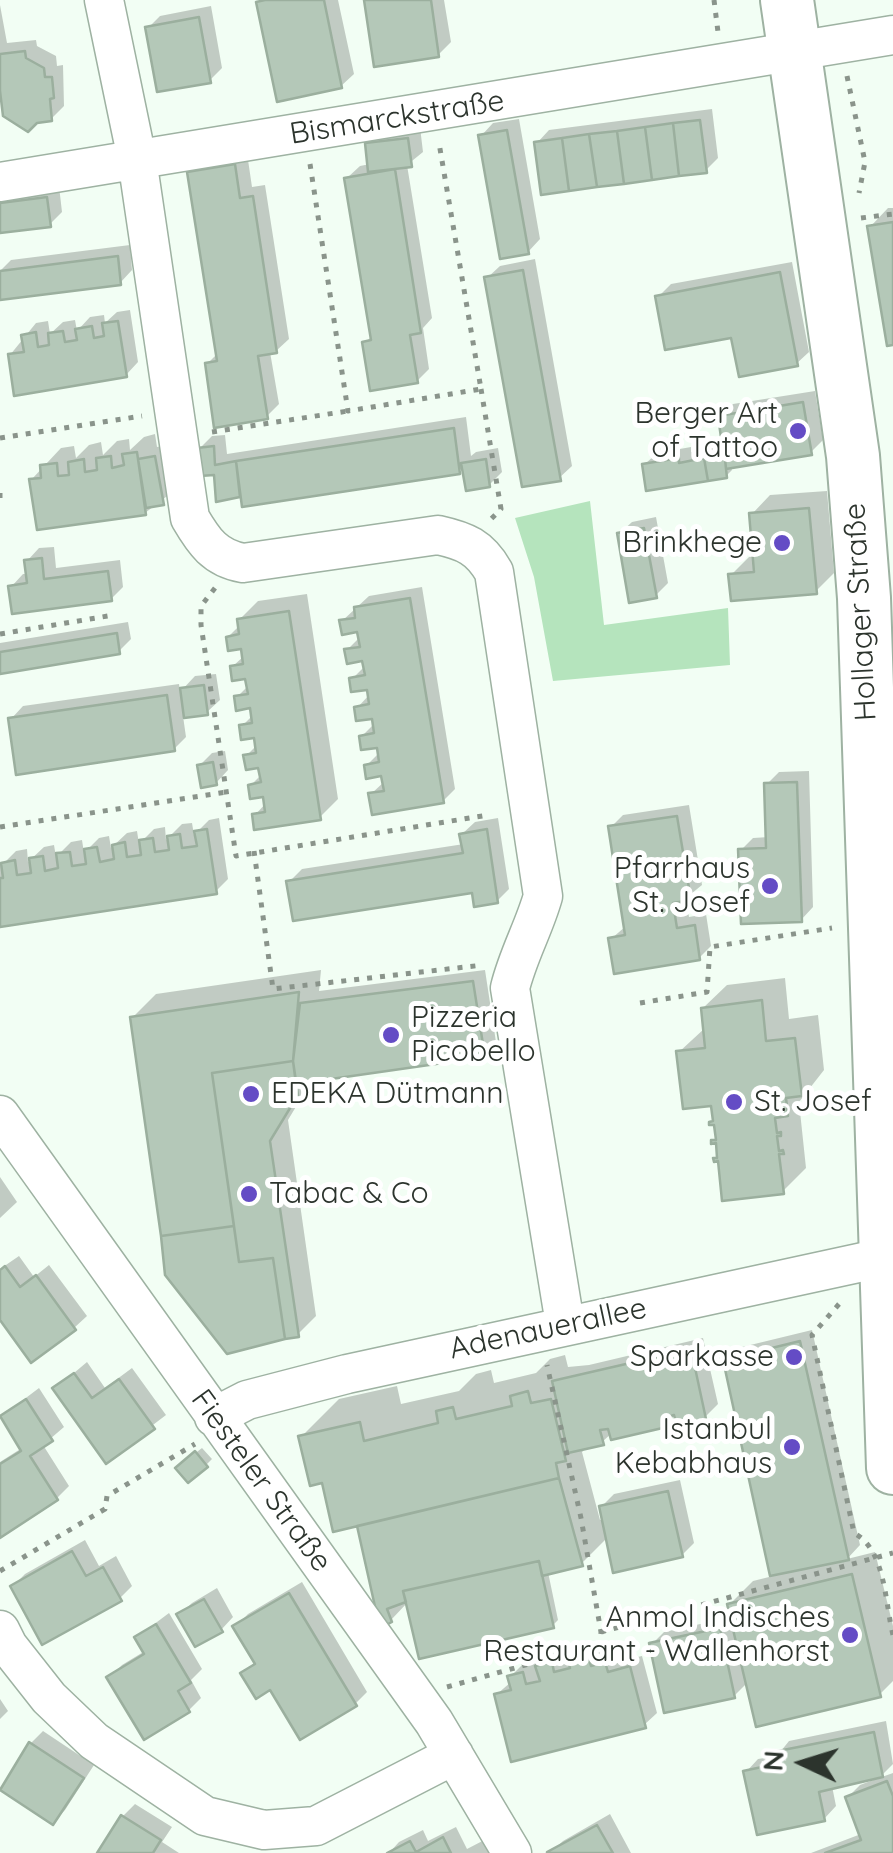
<!DOCTYPE html>
<meta charset="utf-8">
<style>
body{margin:0}
#map{position:relative;width:893px;height:1853px;overflow:hidden;background:#f2fef4;font-family:Quicksand,sans-serif}
canvas{display:block}
.north{position:absolute;left:753px;top:1713px;width:100px;height:100px;-webkit-text-stroke:8px #fff;paint-order:stroke;rotate:274deg;font-size:28px;font-weight:700;line-height:40px;text-align:center;color:#2c342d}
.north::after{content:'';display:block;margin:auto;width:35px;height:45px;background:#2c342d;clip-path:polygon(50% 0,100% 100%,50% 72%,0 100%)}
</style>
<div id="map">
<canvas width="893" height="1853"></canvas>
<div class="north">N</div>
</div>
<script>
const g = document.querySelector('canvas').getContext('2d');
g.lineJoin = 'round';
function fill(path, color) { g.fillStyle = color; g.fill(path, 'evenodd'); }
function strokePath(path, color, width, dash) { g.strokeStyle = color; g.lineWidth = width; g.lineCap = dash ? 'butt' : 'round'; g.setLineDash(dash || []); g.stroke(path); }
function label(font, color, halo, rows, align = 'center') {
  g.font = font + ' Quicksand,sans-serif'; g.lineWidth = 10; g.setLineDash([]); g.textBaseline = 'middle'; g.strokeStyle = halo; g.fillStyle = color; for (const [text, x, y, turn = 0] of rows) {
    g.save(); g.translate(x, y); g.rotate((+turn || 0) * Math.PI / 180); g.textAlign = isNaN(turn) ? turn : align; if (halo) g.strokeText(text, 0, 0); g.fillText(text, 0, 0); g.restore();
  }
}
fill(new Path2D(`
 M 590,501 L 604,625 L 728,608 L 730,665 L 553,681 L 534,577 L 515,518 Z`), '#b5e4bd');
fill(new Path2D(`
 M 261,0 L 338,0 L 354,74 L 341,86 L 258,3 Z
 M 366,0 L 444,0 L 451,42 L 438,55 Z
 M 0,5 L 7,43 L 36,40 L 37,46 L 56,56 L 57,66 L 63,65 L 64,106 L 51,119 L 0,70 Z
 M 211,6 L 222,68 L 210,80 L 148,28 L 160,16 Z
 M 712,109 L 718,158 L 706,170 L 537,143 L 549,130 Z
 M 519,119 L 540,239 L 528,252 L 481,136 L 493,123 Z
 M 420,127 L 423,152 L 407,165 L 432,318 L 423,328 L 429,369 L 417,381 L 365,343 L 373,335 L 347,178 L 360,166 L 370,164 L 367,144 L 380,132 Z
 M 247,153 L 252,187 L 265,185 L 289,339 L 276,351 L 270,352 L 279,404 L 266,417 L 207,364 L 218,353 L 190,173 L 202,160 Z
 M 59,186 L 62,212 L 50,224 L 0,231 L 0,193 Z
 M 888,208 L 893,208 L 893,342 L 870,227 Z
 M 130,245 L 132,270 L 120,283 L 0,280 L 0,271 L 11,260 Z
 M 535,259 L 572,466 L 559,478 L 487,278 L 500,266 Z
 M 792,262 L 809,352 L 796,364 L 658,297 L 671,284 Z
 M 130,310 L 138,362 L 126,375 L 10,355 L 36,323 L 48,321 L 50,334 L 63,322 L 75,320 L 77,331 L 90,317 L 104,315 L 105,323 L 117,312 Z
 M 815,391 L 823,440 L 811,452 L 731,466 L 732,470 L 726,476 L 644,465 L 657,453 L 691,447 L 691,452 L 716,447 L 718,456 L 725,448 L 720,417 L 733,404 Z
 M 466,417 L 471,456 L 476,452 L 498,448 L 502,472 L 489,485 L 464,466 L 459,471 L 218,499 L 216,472 L 200,448 L 212,436 L 225,435 L 227,454 Z
 M 155,434 L 157,447 L 167,445 L 175,490 L 145,513 L 31,480 L 61,448 L 74,446 L 76,458 L 89,445 L 101,442 L 103,455 L 117,441 L 129,439 L 130,450 L 144,437 Z
 M 827,491 L 834,573 L 816,591 L 731,575 L 749,557 L 755,556 L 752,514 L 770,495 Z
 M 656,517 L 668,583 L 655,596 L 619,534 L 632,522 Z
 M 54,547 L 56,568 L 120,560 L 123,587 L 111,599 L 11,587 L 23,574 L 28,574 L 27,561 L 39,548 Z
 M 422,587 L 455,789 L 443,801 L 371,794 L 385,781 L 384,773 L 366,766 L 380,752 L 379,745 L 362,736 L 375,723 L 374,716 L 357,708 L 370,694 L 369,687 L 352,679 L 366,665 L 364,658 L 347,650 L 361,636 L 360,629 L 342,621 L 369,596 Z
 M 307,594 L 338,799 L 319,818 L 255,815 L 266,803 L 265,795 L 250,786 L 262,774 L 260,765 L 246,756 L 258,744 L 256,735 L 242,726 L 253,715 L 252,706 L 237,697 L 249,685 L 247,676 L 232,667 L 245,655 L 243,647 L 228,637 L 240,625 L 239,620 L 258,601 Z
 M 128,622 L 131,639 L 118,652 L 0,672 L 0,643 Z
 M 216,674 L 220,700 L 207,712 L 183,716 L 186,737 L 174,749 L 11,719 L 23,706 L 179,684 L 180,692 L 195,676 Z
 M 225,751 L 228,770 L 216,783 L 199,766 L 212,753 Z
 M 809,771 L 813,907 L 801,920 L 741,850 L 753,838 L 769,837 L 767,784 L 779,772 Z
 M 689,805 L 702,885 L 686,898 L 689,917 L 706,914 L 711,946 L 699,958 L 611,939 L 626,926 L 611,827 L 623,815 Z
 M 219,818 L 228,879 L 216,891 L 0,925 L 0,861 L 1,866 L 16,851 L 27,849 L 28,862 L 44,847 L 54,845 L 56,857 L 71,842 L 82,840 L 84,853 L 99,838 L 109,836 L 111,848 L 127,833 L 137,831 L 139,844 L 154,829 L 165,827 L 166,840 L 182,824 L 192,823 L 194,835 L 209,820 Z
 M 498,818 L 509,889 L 497,901 L 474,890 L 289,882 L 302,869 L 464,844 L 462,834 L 475,822 Z
 M 321,970 L 319,991 L 485,970 L 496,1042 L 484,1054 L 312,1080 L 288,1120 L 316,1316 L 298,1334 L 133,1017 L 156,994 Z
 M 785,978 L 789,1019 L 818,1015 L 824,1070 L 799,1102 L 806,1168 L 782,1192 L 714,1103 L 679,1052 L 705,1028 L 703,1008 L 727,985 Z
 M 0,1177 L 17,1202 L 0,1218 Z
 M 19,1256 L 34,1277 L 49,1265 L 87,1316 L 74,1328 L 0,1315 L 0,1269 Z
 M 812,1330 L 860,1545 L 847,1559 L 875,1552 L 893,1626 L 893,1681 L 880,1694 L 748,1682 L 734,1696 L 652,1644 L 664,1632 L 732,1617 L 729,1605 L 753,1581 L 773,1576 L 726,1361 L 738,1348 Z
 M 703,1338 L 718,1404 L 705,1417 L 676,1414 L 665,1425 L 612,1433 L 602,1442 L 588,1446 L 582,1452 L 600,1520 L 604,1519 L 601,1507 L 614,1494 L 680,1480 L 694,1543 L 682,1555 L 608,1537 L 581,1564 L 548,1572 L 558,1620 L 553,1625 L 408,1602 L 391,1620 L 360,1527 L 324,1480 L 301,1437 L 339,1399 L 397,1386 L 401,1404 L 459,1391 L 476,1374 L 491,1370 L 494,1383 L 536,1373 L 550,1359 L 565,1355 L 568,1367 L 589,1365 Z
 M 87,1362 L 105,1388 L 132,1368 L 166,1415 L 107,1460 L 55,1389 Z
 M 39,1388 L 64,1427 L 43,1445 L 69,1486 L 57,1498 L 0,1535 L 0,1462 L 22,1448 L 2,1416 Z
 M 202,1448 L 212,1459 L 206,1465 L 184,1462 Z
 M 85,1540 L 99,1566 L 116,1556 L 132,1586 L 120,1598 L 13,1586 L 25,1574 Z
 M 302,1582 L 367,1692 L 355,1704 L 270,1687 L 244,1673 L 256,1661 L 235,1627 L 248,1614 Z
 M 217,1588 L 233,1617 L 221,1630 L 179,1615 L 192,1603 Z
 M 169,1613 L 202,1669 L 191,1680 L 201,1698 L 189,1710 L 110,1677 L 122,1665 L 145,1651 L 137,1637 Z
 M 600,1642 L 603,1655 L 617,1652 L 620,1661 L 642,1656 L 657,1713 L 644,1725 L 496,1695 L 511,1682 L 510,1677 L 522,1665 L 535,1661 L 537,1668 L 551,1654 L 564,1651 L 566,1663 L 583,1646 Z
 M 0,1699 L 8,1711 L 0,1719 Z
 M 886,1721 L 893,1764 L 879,1778 L 893,1773 L 893,1853 L 811,1853 L 861,1834 L 848,1797 L 860,1785 L 873,1780 L 872,1777 L 832,1786 L 836,1806 L 824,1819 L 746,1772 L 758,1759 L 777,1756 L 789,1741 Z
 M 43,1731 L 94,1765 L 65,1810 L 53,1822 L 31,1743 Z
 M 135,1804 L 172,1827 L 162,1842 L 179,1853 L 100,1853 L 122,1817 Z
 M 610,1814 L 631,1853 L 550,1853 L 563,1841 Z
 M 456,1827 L 467,1849 L 492,1836 L 500,1853 L 389,1853 L 399,1842 L 423,1830 L 428,1841 Z`), '#0003');
const building = new Path2D(`
 M 265,0 L 324,0 L 342,88 L 277,102 L 256,2 Z
 M 364,0 L 431,0 L 439,57 L 374,67 Z
 M 199,17 L 211,83 L 157,92 L 145,27 Z
 M 25,51 L 26,58 L 44,68 L 45,77 L 52,77 L 54,98 L 50,99 L 52,121 L 37,123 L 28,132 L 3,116 L 0,91 L 0,54 Z
 M 700,120 L 707,173 L 679,176 L 673,123 Z
 M 673,123 L 679,176 L 652,180 L 645,127 Z
 M 645,127 L 652,180 L 624,184 L 617,131 Z
 M 507,130 L 529,254 L 500,259 L 478,135 Z
 M 617,131 L 624,184 L 597,187 L 589,134 Z
 M 589,134 L 597,187 L 569,191 L 562,138 Z
 M 408,138 L 412,167 L 368,172 L 365,143 Z
 M 562,138 L 569,191 L 541,195 L 534,142 Z
 M 235,164 L 240,198 L 253,196 L 277,353 L 258,356 L 268,419 L 214,428 L 205,363 L 217,361 L 187,172 Z
 M 395,169 L 421,333 L 410,335 L 418,383 L 370,391 L 362,342 L 371,340 L 344,178 Z
 M 47,197 L 51,227 L 0,233 L 0,203 Z
 M 893,222 L 893,345 L 887,346 L 867,226 Z
 M 118,256 L 121,285 L 0,300 L 0,271 Z
 M 523,270 L 561,481 L 522,487 L 484,277 Z
 M 780,272 L 798,366 L 739,377 L 731,338 L 665,350 L 655,296 Z
 M 118,321 L 127,377 L 14,396 L 8,354 L 24,352 L 21,335 L 36,332 L 38,347 L 49,345 L 48,333 L 63,331 L 65,342 L 77,340 L 75,329 L 92,326 L 94,338 L 104,336 L 102,323 Z
 M 803,402 L 812,455 L 726,469 L 725,459 L 718,460 L 717,454 L 723,452 L 718,416 Z
 M 454,428 L 460,474 L 242,507 L 236,461 Z
 M 214,446 L 215,465 L 236,461 L 240,497 L 216,502 L 214,475 L 200,476 L 197,448 Z
 M 137,452 L 146,515 L 37,530 L 29,479 L 41,478 L 40,465 L 57,463 L 58,476 L 69,475 L 68,462 L 84,459 L 85,472 L 97,470 L 96,458 L 111,456 L 112,468 L 124,465 L 122,454 Z
 M 155,456 L 164,505 L 146,508 L 138,459 Z
 M 718,456 L 718,460 L 725,459 L 727,478 L 708,481 L 704,458 Z
 M 679,458 L 679,463 L 704,458 L 708,481 L 646,491 L 642,464 Z
 M 486,459 L 490,487 L 466,491 L 461,463 Z
 M 809,508 L 817,594 L 731,601 L 728,574 L 754,572 L 749,513 Z
 M 644,528 L 657,598 L 629,603 L 617,533 Z
 M 42,558 L 44,579 L 108,571 L 112,601 L 12,614 L 8,586 L 27,583 L 24,560 Z
 M 410,598 L 444,803 L 372,815 L 368,793 L 384,791 L 381,776 L 366,779 L 364,765 L 379,762 L 377,748 L 361,750 L 359,736 L 374,733 L 372,719 L 356,721 L 354,707 L 369,704 L 367,690 L 351,692 L 349,678 L 365,675 L 362,661 L 347,664 L 344,649 L 360,647 L 357,632 L 342,635 L 339,620 L 355,618 L 354,607 Z
 M 289,611 L 321,820 L 254,830 L 252,814 L 265,812 L 263,797 L 250,799 L 248,785 L 261,782 L 258,768 L 246,770 L 243,755 L 256,753 L 254,738 L 241,740 L 239,725 L 252,723 L 250,708 L 236,711 L 234,696 L 248,694 L 245,679 L 232,681 L 230,666 L 243,664 L 241,649 L 228,651 L 226,637 L 239,634 L 237,619 Z
 M 117,633 L 120,654 L 0,674 L 0,652 Z
 M 204,685 L 208,715 L 184,718 L 180,688 Z
 M 167,695 L 175,751 L 16,775 L 8,718 Z
 M 213,762 L 217,785 L 201,788 L 197,765 Z
 M 797,782 L 802,922 L 741,924 L 738,849 L 766,848 L 764,783 Z
 M 677,816 L 691,900 L 673,903 L 677,928 L 695,925 L 700,960 L 614,974 L 608,938 L 625,935 L 608,826 Z
 M 207,829 L 217,894 L 0,927 L 0,878 L 3,878 L 1,863 L 15,860 L 17,875 L 31,873 L 29,858 L 43,856 L 45,871 L 58,868 L 56,853 L 70,852 L 72,866 L 86,864 L 84,849 L 97,847 L 100,862 L 114,859 L 112,845 L 125,842 L 127,857 L 141,855 L 139,840 L 153,838 L 155,852 L 169,850 L 167,836 L 180,834 L 182,848 L 197,846 L 194,831 Z
 M 487,829 L 498,903 L 474,907 L 472,893 L 293,921 L 286,881 L 463,853 L 459,834 Z
 M 473,981 L 485,1057 L 296,1084 L 293,1061 L 300,1003 Z
 M 299,992 L 293,1061 L 212,1073 L 234,1226 L 161,1236 L 130,1017 Z
 M 762,1000 L 766,1041 L 795,1038 L 802,1096 L 786,1098 L 788,1116 L 775,1118 L 777,1133 L 781,1132 L 781,1136 L 777,1136 L 779,1151 L 783,1150 L 784,1154 L 779,1154 L 784,1194 L 722,1201 L 718,1161 L 714,1162 L 713,1158 L 717,1158 L 716,1143 L 711,1144 L 711,1140 L 716,1140 L 714,1125 L 709,1125 L 709,1122 L 713,1121 L 711,1106 L 683,1109 L 676,1051 L 705,1048 L 701,1008 Z
 M 293,1061 L 298,1095 L 270,1141 L 299,1337 L 285,1339 L 273,1258 L 239,1262 L 212,1073 Z
 M 234,1226 L 239,1262 L 273,1258 L 285,1339 L 227,1354 L 165,1275 L 161,1236 Z
 M 5,1266 L 20,1287 L 36,1275 L 76,1330 L 31,1363 L 0,1320 L 0,1270 Z
 M 800,1341 L 849,1560 L 770,1576 L 723,1360 Z
 M 691,1349 L 706,1419 L 677,1426 L 674,1415 L 664,1418 L 667,1427 L 611,1440 L 608,1429 L 600,1430 L 604,1445 L 568,1453 L 552,1381 Z
 M 74,1373 L 92,1398 L 119,1379 L 155,1429 L 106,1464 L 52,1388 Z
 M 528,1391 L 531,1403 L 551,1399 L 566,1461 L 556,1463 L 559,1478 L 333,1532 L 322,1483 L 310,1486 L 298,1436 L 360,1422 L 364,1441 L 438,1423 L 436,1411 L 453,1407 L 456,1419 L 512,1406 L 510,1396 Z
 M 26,1399 L 53,1441 L 30,1456 L 58,1500 L 0,1538 L 0,1464 L 21,1451 L 0,1416 Z
 M 195,1451 L 208,1467 L 188,1483 L 175,1468 Z
 M 559,1478 L 583,1566 L 542,1576 L 539,1561 L 403,1591 L 406,1602 L 387,1609 L 392,1622 L 384,1626 L 376,1611 L 357,1526 Z
 M 668,1491 L 683,1557 L 613,1573 L 599,1506 Z
 M 72,1551 L 86,1576 L 103,1567 L 122,1601 L 42,1645 L 10,1586 Z
 M 539,1561 L 554,1628 L 419,1659 L 403,1591 Z
 M 852,1574 L 881,1697 L 756,1727 L 727,1604 Z
 M 289,1593 L 357,1706 L 300,1740 L 270,1690 L 256,1699 L 240,1673 L 255,1664 L 232,1626 Z
 M 204,1599 L 223,1632 L 195,1647 L 176,1614 Z
 M 156,1624 L 191,1683 L 178,1691 L 190,1712 L 144,1740 L 106,1677 L 144,1654 L 134,1637 Z
 M 720,1628 L 735,1698 L 664,1713 L 649,1643 Z
 M 587,1653 L 591,1666 L 605,1662 L 608,1672 L 630,1666 L 646,1728 L 511,1762 L 494,1694 L 511,1690 L 507,1676 L 523,1672 L 526,1684 L 540,1681 L 535,1666 L 552,1662 L 554,1672 L 570,1668 L 567,1658 Z
 M 874,1732 L 883,1777 L 819,1792 L 825,1821 L 757,1835 L 743,1771 L 776,1764 L 773,1752 Z
 M 29,1742 L 84,1778 L 53,1825 L 0,1790 Z
 M 887,1781 L 893,1796 L 893,1853 L 825,1853 L 861,1840 L 845,1797 Z
 M 121,1815 L 161,1840 L 153,1853 L 97,1853 Z
 M 597,1825 L 613,1853 L 547,1853 L 547,1852 Z
 M 443,1837 L 451,1853 L 387,1853 L 410,1841 L 416,1852 Z`);
fill(building, '#b4c8b8');
strokePath(building, '#9baf9e', 2.5);
const minor = new Path2D(`
 M 104,0 L 137,159 L 190,518 C 204,542 215,558 243,563 L 438,535 C 465,541 480,547 494,572 L 543,896 C 534,928 518,955 510,988 L 565,1324
 M 0,182 L 893,35
 M 0,1115 L 434,1722 L 512,1853
 M 214,1417 L 247,1400 L 347,1374 L 886,1257
 M 0,1630 L 8,1646 L 49,1698 L 94,1741 L 205,1816 L 264,1830 L 316,1826 L 454,1755`);
const secondary = new Path2D(`
 M 787,0 L 853,456 L 864,598 L 893,1468`);
strokePath(minor, '#9eb2a2', 41);
strokePath(secondary, '#9eb2a2', 56);
strokePath(new Path2D(`
 M 714,0 L 718,32
 M 847,76 L 865,162 L 859,193
 M 310,164 L 348,411 L 481,389 L 439,143
 M 861,218 L 893,214
 M 481,389 L 501,509 L 490,520
 M 212,432 L 348,411
 M 0,438 L 142,416
 M 0,493 L 0,499
 M 215,588 L 201,606 L 201,625 L 236,856 L 488,815
 M 0,634 L 114,615
 M 0,827 L 227,792
 M 254,851 L 273,989 L 483,965
 M 640,1003 L 707,992 L 710,947 L 832,928
 M 839,1304 L 812,1335 L 854,1533 C 886,1550 885,1604 893,1635
 M 0,1571 L 105,1509 L 107,1496 L 195,1444
 M 601,1632 L 893,1553
 M 447,1687 L 600,1644 L 601,1632 L 581,1518 L 547,1365`), '#8a948b', 5, [5, 8]);
strokePath(minor, '#fff', 38);
strokePath(secondary, '#fff', 52);
for (const [x, y, r, color] of [
 [798,431,10,"#644cc5"],
 [782,543,10,"#644cc5"],
 [770,886,10,"#644cc5"],
 [391,1035,10,"#644cc5"],
 [251,1094,10,"#644cc5"],
 [734,1102,10,"#644cc5"],
 [249,1194,10,"#644cc5"],
 [794,1357,10,"#644cc5"],
 [792,1447,10,"#644cc5"],
 [850,1635,10,"#644cc5"]
]) { const dot = new Path2D(); dot.arc(x, y, r, 0, 2 * Math.PI); g.fillStyle = color; g.fill(dot); strokePath(dot, '#fff', 4); }
label('30px', '#2c342d', '#fff', [
 ["Bismarckstraße",397,118,-9],
 ["Hollager Straße",861,612,-93],
 ["Adenauerallee",548,1329,-12],
 ["Fiesteler Straße",261,1481,54]
]);
label('30px', '#2c342d', '#fff', [
 ["Berger Art",778,414],
 ["of Tattoo",778,448],
 ["Brinkhege",762,543],
 ["Pfarrhaus",750,869],
 ["St. Josef",750,903],
 ["Pizzeria",411,1018,"left"],
 ["Picobello",411,1052,"left"],
 ["EDEKA Dütmann",271,1094,"left"],
 ["St. Josef",754,1102,"left"],
 ["Tabac & Co",269,1194,"left"],
 ["Sparkasse",774,1357],
 ["Istanbul",772,1430],
 ["Kebabhaus",772,1464],
 ["Anmol Indisches",830,1618],
 ["Restaurant - Wallenhorst",830,1652]
], 'right');
</script>
